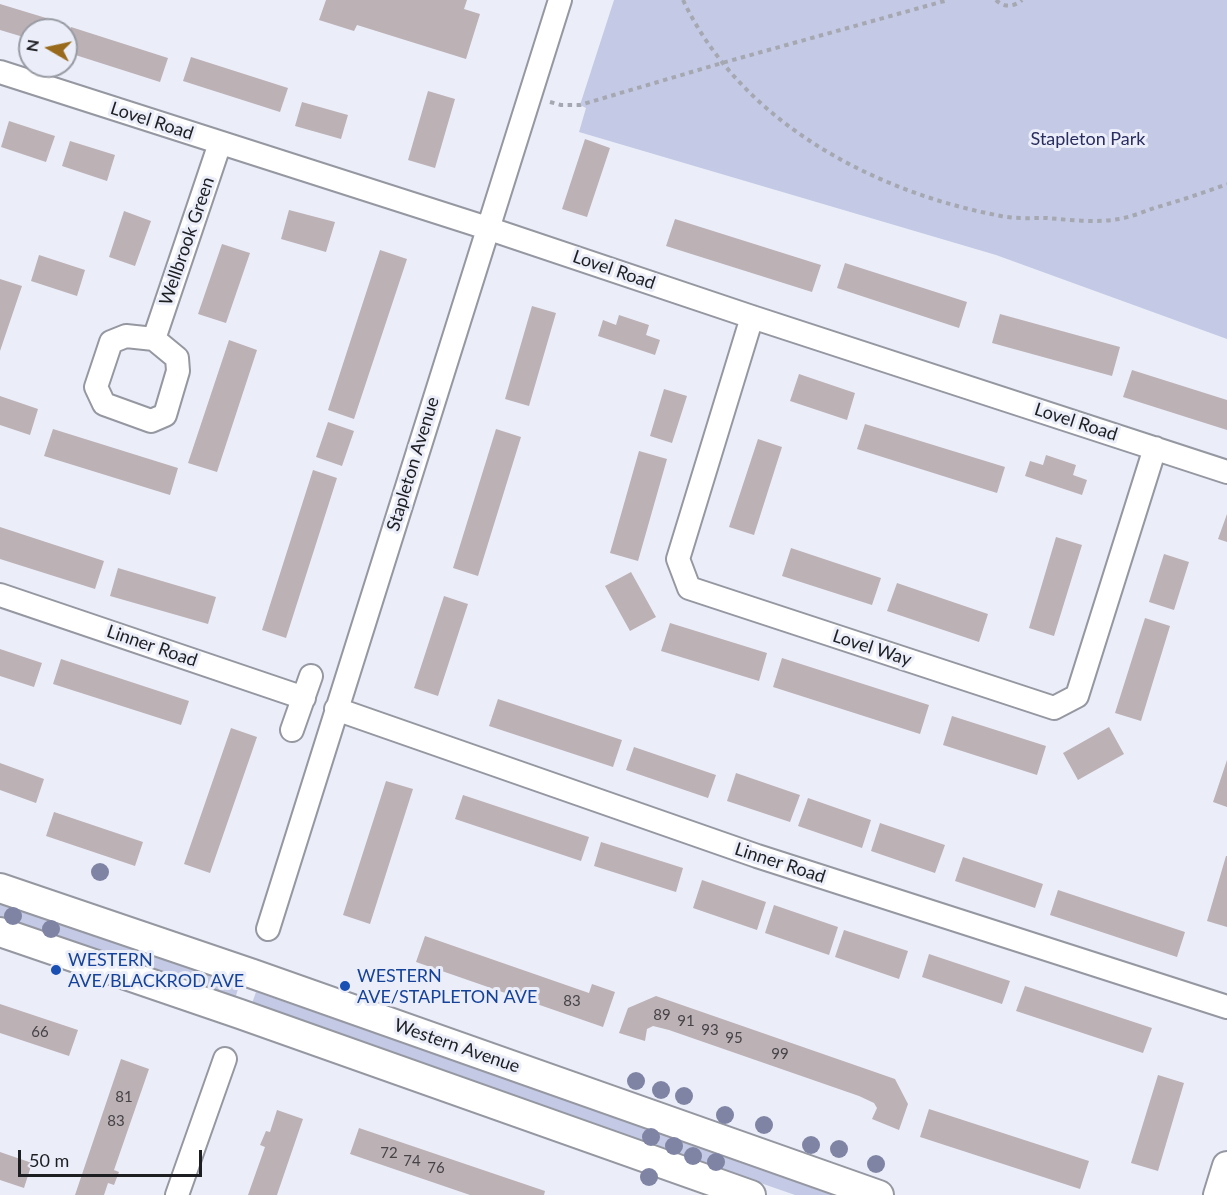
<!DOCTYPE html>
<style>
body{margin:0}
#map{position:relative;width:1227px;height:1195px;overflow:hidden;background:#ebeef9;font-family:Lato,sans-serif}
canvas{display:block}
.north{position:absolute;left:18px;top:18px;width:60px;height:60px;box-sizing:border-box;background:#ebeef9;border:2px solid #999ba3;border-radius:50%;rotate:279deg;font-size:16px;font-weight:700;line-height:24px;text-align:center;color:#1d1e22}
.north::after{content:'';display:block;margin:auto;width:21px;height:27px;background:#996a1b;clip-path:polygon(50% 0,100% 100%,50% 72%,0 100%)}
.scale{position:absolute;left:18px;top:1150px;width:184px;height:27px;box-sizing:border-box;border:3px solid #1d1e22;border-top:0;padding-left:8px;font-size:18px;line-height:21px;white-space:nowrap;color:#1d1e22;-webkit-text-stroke:4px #ebeef9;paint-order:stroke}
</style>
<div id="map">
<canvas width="1227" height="1195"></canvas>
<div class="north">N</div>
<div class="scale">50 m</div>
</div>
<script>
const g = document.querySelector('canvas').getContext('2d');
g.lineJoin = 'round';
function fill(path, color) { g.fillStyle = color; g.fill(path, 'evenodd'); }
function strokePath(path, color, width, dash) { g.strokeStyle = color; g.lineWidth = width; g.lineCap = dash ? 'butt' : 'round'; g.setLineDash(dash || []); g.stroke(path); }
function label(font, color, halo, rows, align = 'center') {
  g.font = font + ' Lato,sans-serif'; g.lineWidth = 6; g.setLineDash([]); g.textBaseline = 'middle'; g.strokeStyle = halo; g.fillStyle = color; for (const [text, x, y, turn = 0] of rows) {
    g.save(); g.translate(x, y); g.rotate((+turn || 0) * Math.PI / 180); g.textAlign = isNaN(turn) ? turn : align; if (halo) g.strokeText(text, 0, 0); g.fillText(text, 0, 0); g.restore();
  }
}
fill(new Path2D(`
 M 614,0 L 1227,0 L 1227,339 L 996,255 L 579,132 L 586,108 L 580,105 Z
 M 0,903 L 239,986 L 234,1002 L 0,919 Z
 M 256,992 L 842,1195 L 795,1195 L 251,1006 Z`), '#c4cae5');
fill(new Path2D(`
 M 326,0 L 467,0 L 464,9 L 480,14 L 466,59 L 357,25 L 354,31 L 319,20 Z
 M 0,4 L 56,21 L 53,30 L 30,30 L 30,39 L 0,30 Z
 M 71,27 L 168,58 L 160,82 L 66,52 L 66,42 Z
 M 191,57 L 288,88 L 280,112 L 183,81 Z
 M 428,91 L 455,99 L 435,168 L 408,160 Z
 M 302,102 L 348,115 L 341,139 L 295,126 Z
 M 9,121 L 55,136 L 46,162 L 1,147 Z
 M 585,139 L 610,148 L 587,217 L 562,209 Z
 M 70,141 L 115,155 L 107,181 L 62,166 Z
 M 289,210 L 335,222 L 326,252 L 281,239 Z
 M 124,211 L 151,221 L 135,266 L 109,257 Z
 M 675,219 L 821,265 L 812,292 L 666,246 Z
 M 222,244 L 250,253 L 226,323 L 198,314 Z
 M 380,250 L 407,259 L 354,419 L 328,410 Z
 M 39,255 L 85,270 L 77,296 L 31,281 Z
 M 845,263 L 967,302 L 959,328 L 837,288 Z
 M 0,279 L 22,286 L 0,351 Z
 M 532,306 L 556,313 L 529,406 L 505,399 Z
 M 1000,314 L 1120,347 L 1112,376 L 992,343 Z
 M 619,315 L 649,325 L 646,335 L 660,340 L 655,355 L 598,336 L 603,320 L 616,325 Z
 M 229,340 L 257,350 L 217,472 L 188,463 Z
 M 1132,370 L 1227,400 L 1227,430 L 1123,397 Z
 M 799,374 L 855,393 L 847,420 L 790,401 Z
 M 664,389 L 687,396 L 672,443 L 650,436 Z
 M 0,396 L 38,409 L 30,435 L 0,425 Z
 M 328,422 L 354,431 L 342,466 L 316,457 Z
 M 865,424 L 1005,467 L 997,493 L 857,449 Z
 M 53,429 L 178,468 L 170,495 L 44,456 Z
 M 496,429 L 521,437 L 478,576 L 453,568 Z
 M 758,439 L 782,447 L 754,535 L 729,527 Z
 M 639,451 L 667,459 L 638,561 L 610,553 Z
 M 1046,455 L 1076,465 L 1073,475 L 1087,480 L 1082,495 L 1025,476 L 1030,461 L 1043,465 Z
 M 313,470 L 337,478 L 286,638 L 262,630 Z
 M 1227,514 L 1227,542 L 1218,539 Z
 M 0,527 L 104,561 L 95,589 L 0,559 Z
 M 1056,537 L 1082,545 L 1054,636 L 1029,628 Z
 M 791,548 L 881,578 L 872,605 L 782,576 Z
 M 1164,554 L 1189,562 L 1174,610 L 1149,602 Z
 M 118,568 L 216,597 L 208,624 L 110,596 Z
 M 631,572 L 656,617 L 630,631 L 605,586 Z
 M 897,583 L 988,614 L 979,642 L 887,611 Z
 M 444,596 L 468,604 L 438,696 L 414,688 Z
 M 1145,618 L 1170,626 L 1141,721 L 1115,713 Z
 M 670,623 L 767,653 L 759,681 L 661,651 Z
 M 0,649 L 42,663 L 34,687 L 0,676 Z
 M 782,658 L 929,705 L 920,734 L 773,687 Z
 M 61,659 L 189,701 L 181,725 L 53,684 Z
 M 498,699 L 622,740 L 613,767 L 489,726 Z
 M 952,716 L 1046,746 L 1037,775 L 943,745 Z
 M 1109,727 L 1124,754 L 1078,780 L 1063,753 Z
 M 231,728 L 257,737 L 210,873 L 184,864 Z
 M 634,747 L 716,775 L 708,798 L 626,770 Z
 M 1227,760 L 1227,807 L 1213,802 Z
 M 0,763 L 44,779 L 36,803 L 0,790 Z
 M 736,773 L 800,795 L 790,822 L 727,801 Z
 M 386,781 L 413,789 L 370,924 L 343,915 Z
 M 463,795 L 589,837 L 581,861 L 455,819 Z
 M 808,798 L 871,820 L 862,848 L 798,826 Z
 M 54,812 L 143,842 L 135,866 L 46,836 Z
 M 880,823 L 945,845 L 935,873 L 871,851 Z
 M 601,842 L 683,868 L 676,892 L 594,866 Z
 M 1226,856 L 1227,856 L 1227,927 L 1207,921 Z
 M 963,857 L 1043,884 L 1035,908 L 955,881 Z
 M 702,880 L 766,902 L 757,930 L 693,908 Z
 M 1058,890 L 1185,932 L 1177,957 L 1050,915 Z
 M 774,905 L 838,927 L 829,955 L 765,933 Z
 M 844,930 L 908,951 L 899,979 L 835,957 Z
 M 425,936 L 589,993 L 592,984 L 615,992 L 603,1027 L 416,962 Z
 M 929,954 L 1010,981 L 1002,1004 L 922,977 Z
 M 1025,986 L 1152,1028 L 1143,1053 L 1016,1011 Z
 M 656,996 L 895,1079 L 908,1104 L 899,1130 L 872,1119 L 877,1108 L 874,1103 L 859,1096 L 669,1030 L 653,1026 L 647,1029 L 645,1041 L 619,1033 L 628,1008 Z
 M 0,1004 L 78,1030 L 69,1056 L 0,1033 Z
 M 121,1059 L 149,1069 L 114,1170 L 119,1172 L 114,1185 L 108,1183 L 104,1195 L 75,1195 Z
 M 1158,1075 L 1184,1083 L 1158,1171 L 1131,1163 Z
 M 929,1109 L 1089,1161 L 1080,1189 L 920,1137 Z
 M 277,1110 L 303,1119 L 279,1189 L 277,1195 L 248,1195 L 265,1147 L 260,1145 L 266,1131 L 270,1132 Z
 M 359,1128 L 545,1191 L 544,1195 L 470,1195 L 350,1154 Z
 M 0,1152 L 32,1163 L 24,1188 L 0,1180 Z`), '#bcb1b5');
const minor = new Path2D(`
 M 0,72 L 487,228 L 752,317 L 1227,472
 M 752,317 L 678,559 L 689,588 L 1054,708 L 1077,696 L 1155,448
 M 154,339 L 177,358 L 178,371 L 165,415 L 151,421 L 104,404 L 96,387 L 111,342 L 126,336 L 154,339 L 220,143
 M 0,595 L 304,698
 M 336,709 L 757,856 L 1227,1007
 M 292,730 L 311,676
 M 268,929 L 560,0
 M 177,1195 L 225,1059`);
const tertiary = new Path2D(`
 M 0,888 L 253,974 L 879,1195
 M 0,932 L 240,1014 L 751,1195
 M 1218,1195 L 1227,1166`);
strokePath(minor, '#9597a1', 26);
strokePath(tertiary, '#9597a1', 32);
strokePath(new Path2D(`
 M 683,0 C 741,122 873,192 1001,216 C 1016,219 1032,218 1047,218 C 1070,220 1096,223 1119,219 C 1131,217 1143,212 1154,208 C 1179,201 1203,193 1227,184
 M 996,0 C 1004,8 1014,7 1022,0
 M 550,102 L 561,105 L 580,105 L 722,63 L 948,0`), '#a6a8b1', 4, [4.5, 4.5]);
strokePath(minor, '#fff', 22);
strokePath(tertiary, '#fff', 28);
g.fillStyle = '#8084a4';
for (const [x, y] of [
 [100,872],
 [13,916],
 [51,929],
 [636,1081],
 [661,1090],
 [684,1096],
 [725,1115],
 [764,1125],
 [651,1137],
 [811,1145],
 [674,1146],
 [839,1149],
 [693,1156],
 [716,1162],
 [876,1164],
 [649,1177]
]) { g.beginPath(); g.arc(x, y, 9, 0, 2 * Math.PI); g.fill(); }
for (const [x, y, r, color] of [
 [56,970,6,"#1a4fb4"],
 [345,986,6,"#1a4fb4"]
]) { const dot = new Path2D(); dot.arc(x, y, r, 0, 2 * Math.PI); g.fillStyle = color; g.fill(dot); strokePath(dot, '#ebeef9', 2); }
label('15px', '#454347', null, [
 ["83",572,1001],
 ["89",662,1015],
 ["91",686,1021],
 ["93",710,1030],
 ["66",40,1032],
 ["95",734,1038],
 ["99",780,1054],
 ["81",124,1097],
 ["83",116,1121],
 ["72",389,1153],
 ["74",412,1161],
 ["76",436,1168]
]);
label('18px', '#1d1e22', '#ebeef9', [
 ["Lovel Road",152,121,18],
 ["Wellbrook Green",187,241,-71],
 ["Lovel Road",614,270,19],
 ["Lovel Road",1076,422,18],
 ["Stapleton Avenue",413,464,-73],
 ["Linner Road",152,646,19],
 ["Lovel Way",872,648,18],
 ["Linner Road",780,863,18],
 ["Western Avenue",457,1046,19]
]);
label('18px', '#292d5f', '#ebeef9', [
 ["Stapleton Park",1088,139]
]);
label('18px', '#164399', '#ebeef9', [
 ["WESTERN",68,960],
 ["AVE/BLACKROD AVE",68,981],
 ["WESTERN",357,976],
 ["AVE/STAPLETON AVE",357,997]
], 'left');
</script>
